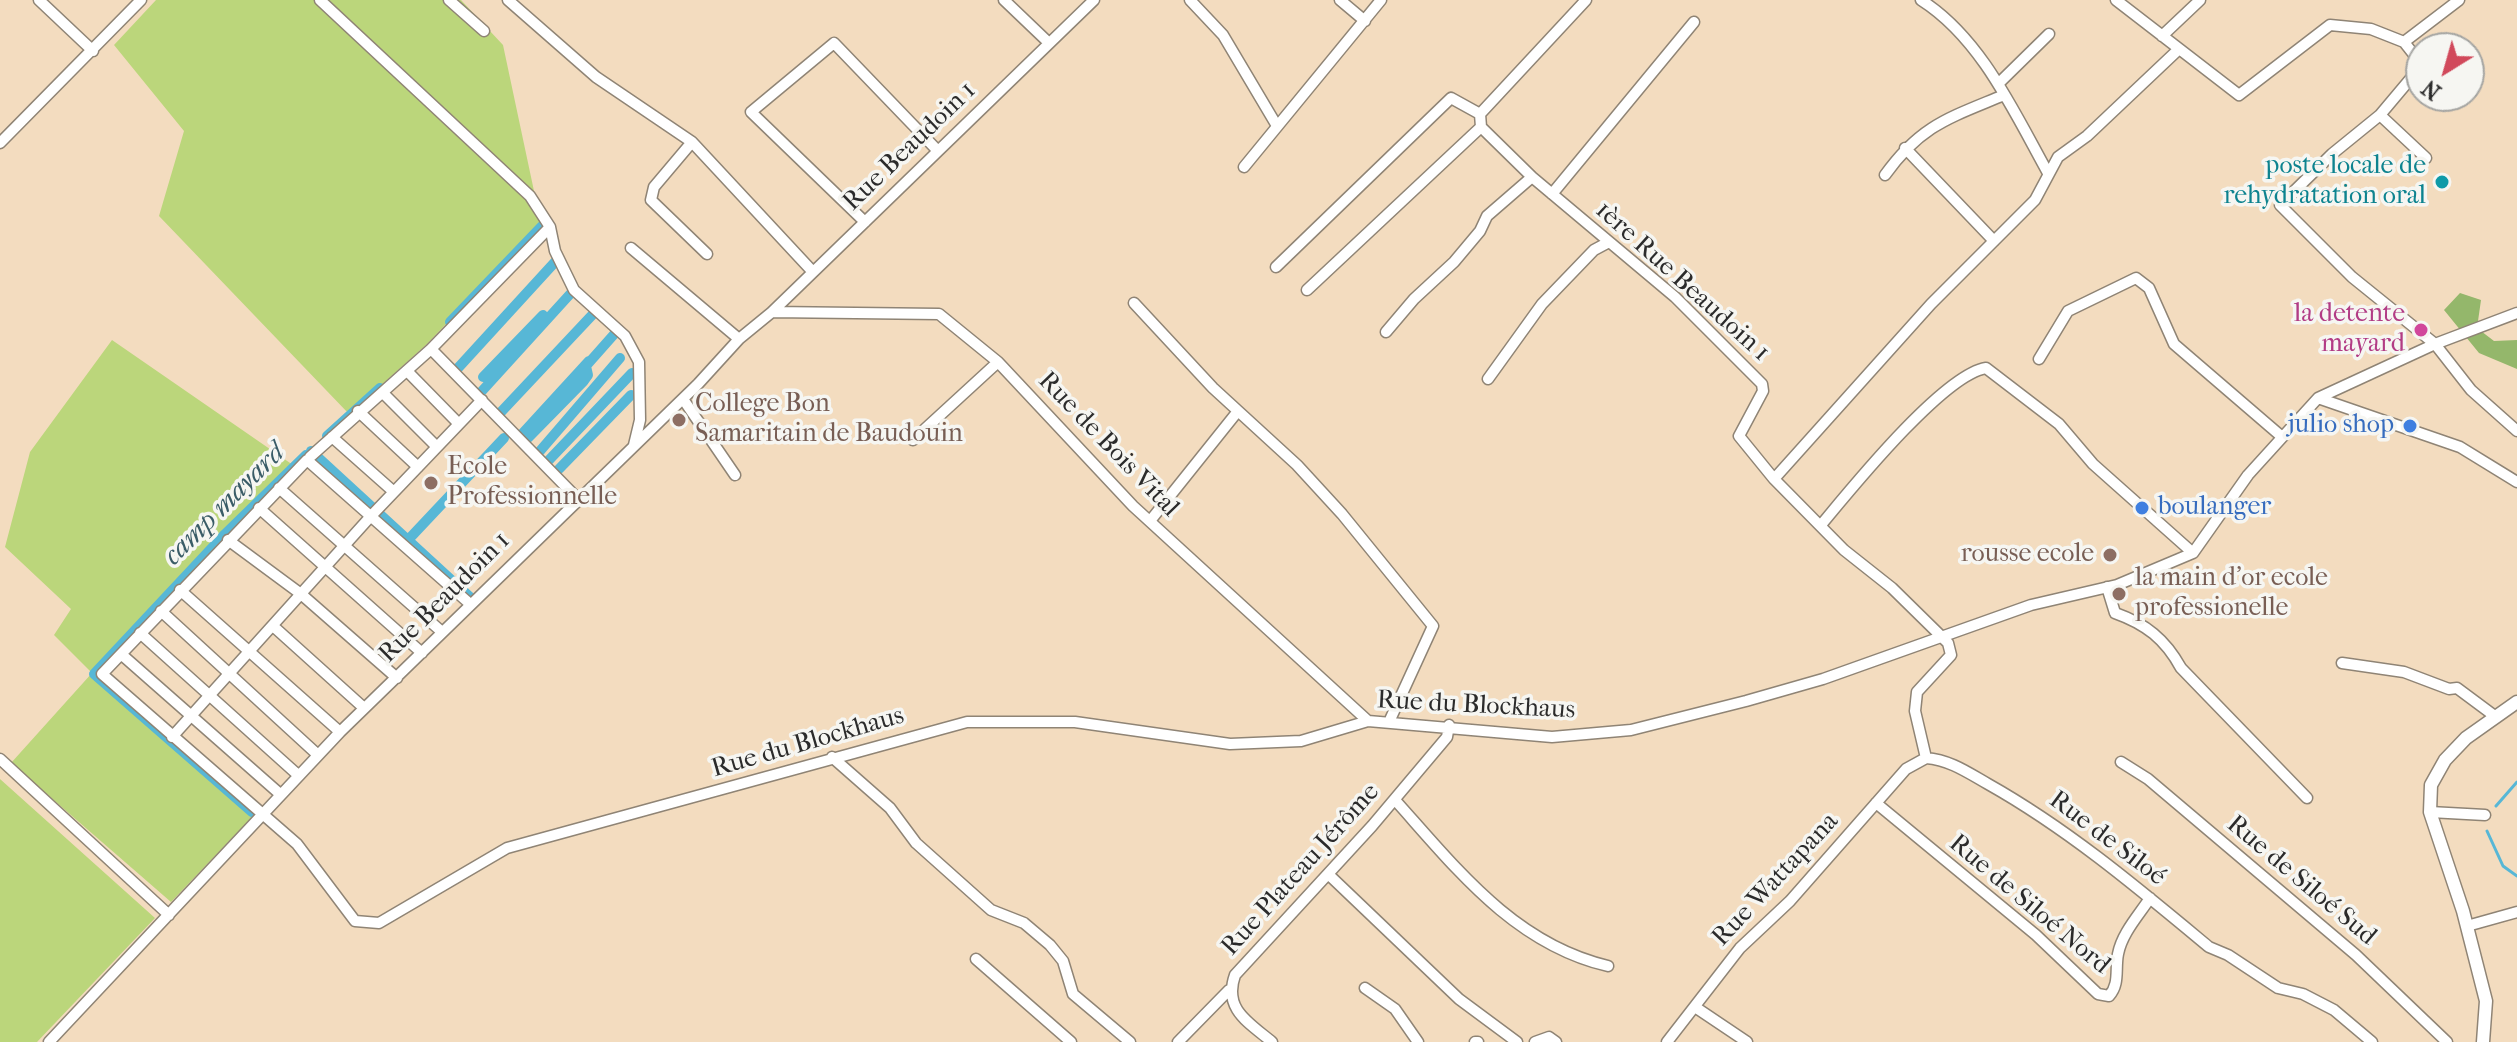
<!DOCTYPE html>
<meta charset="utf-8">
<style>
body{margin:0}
#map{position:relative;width:2517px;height:1042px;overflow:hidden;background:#f3dcbf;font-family:"IM FELL French Canon",serif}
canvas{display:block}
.north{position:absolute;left:2405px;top:32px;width:80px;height:80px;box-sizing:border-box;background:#f6f6f2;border:2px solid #a5a5a2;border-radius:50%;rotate:217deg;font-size:22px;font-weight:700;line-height:32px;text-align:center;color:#2b2b2b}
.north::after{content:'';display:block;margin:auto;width:28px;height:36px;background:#d1495b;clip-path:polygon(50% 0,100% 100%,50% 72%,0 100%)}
</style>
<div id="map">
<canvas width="2517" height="1042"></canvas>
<div class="north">N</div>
</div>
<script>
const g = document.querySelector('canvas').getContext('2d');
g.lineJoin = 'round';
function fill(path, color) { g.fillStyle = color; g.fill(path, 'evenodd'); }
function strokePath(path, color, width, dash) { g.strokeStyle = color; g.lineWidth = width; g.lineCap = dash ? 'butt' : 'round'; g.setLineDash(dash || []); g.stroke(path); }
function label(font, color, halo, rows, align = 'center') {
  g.font = font + ' "IM FELL French Canon",serif'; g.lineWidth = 7; g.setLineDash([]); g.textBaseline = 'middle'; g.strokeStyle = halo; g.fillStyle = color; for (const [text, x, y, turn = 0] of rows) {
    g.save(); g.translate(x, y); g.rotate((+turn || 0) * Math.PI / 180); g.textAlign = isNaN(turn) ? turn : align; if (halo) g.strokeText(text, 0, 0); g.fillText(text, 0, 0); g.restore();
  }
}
fill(new Path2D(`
 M 156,0 L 461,0 L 503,45 L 541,224 L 427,344 L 349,414 L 159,216 L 184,131 L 114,45 Z
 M 112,340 L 293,465 L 94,675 L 253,816 L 171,902 L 11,763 L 92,673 L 54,635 L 71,609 L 5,547 L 30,452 Z
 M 0,779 L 155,918 L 37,1042 L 0,1042 Z`), '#bbd67b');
fill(new Path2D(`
 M 2460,293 L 2481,300 L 2477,328 L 2494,341 L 2517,340 L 2517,369 L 2479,353 L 2444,310 Z`), '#94b76b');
strokePath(new Path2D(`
 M 2496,806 L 2517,782
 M 2487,831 L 2503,866 L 2517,876`), '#57b7d6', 3);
strokePath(new Path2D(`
 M 450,322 L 542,226
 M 458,368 L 555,262
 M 483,377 L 543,315
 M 482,391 L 572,292
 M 501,412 L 595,312
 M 523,433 L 589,361
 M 327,436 L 380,388
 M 528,438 L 583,382 L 588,375 L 586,366 L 617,331
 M 311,451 L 471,598
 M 540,451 L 620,358
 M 549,460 L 632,373
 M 559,469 L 631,395
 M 408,540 L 504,438
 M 252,812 L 94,674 L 225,534 L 306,455`), '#57b7d6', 10);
const minor = new Path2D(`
 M 39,0 L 93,51
 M 320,0 L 530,196 L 550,227 L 555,251 L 574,290 L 625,336 L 639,362 L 640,420 L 634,445
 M 449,0 L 484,31
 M 508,0 L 596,77 L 692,142 L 813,272
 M 1004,0 L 1049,43
 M 1190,0 L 1223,35 L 1277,126
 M 1340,0 L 1365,21
 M 1586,0 L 1480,114 L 1481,127 L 1532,177 L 1675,297 L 1762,384 L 1763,391 L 1739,436 L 1774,479 L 1844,550 L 1892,588 L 1948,643 L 1951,655 L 1917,692 L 1915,711 L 1926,758
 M 1921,0 C 1981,38 2014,112 2048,173
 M 2116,0 L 2239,95 L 2330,25 L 2371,29 L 2404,42 L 2459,0
 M 2162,36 L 2200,0
 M 2404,42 L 2415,56 L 2417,71 L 2380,115 L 2332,154 L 2280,205 L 2352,277 L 2435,344 L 2471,390 L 2517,431
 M 1998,84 L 2049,34
 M 2380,115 L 2426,158
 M 692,142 L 654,187 L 651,200 L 707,254
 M 0,143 L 141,0
 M 1905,148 L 1994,241
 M 1244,167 L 1381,0
 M 1885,175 C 1921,125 1949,118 2004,95
 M 1552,194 L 1694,22
 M 865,222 L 751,112 L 834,43 L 938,151
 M 631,248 L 739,339
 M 1276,267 L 1451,98 L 1480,114
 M 1307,290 L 1481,127
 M 1134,303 L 1213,388 L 1297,465 L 1342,514 L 1433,626 L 1389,722
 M 772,312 L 939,314 L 998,362 L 1133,506 L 1368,721
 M 1386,332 L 1414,299 L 1454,262 L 1480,231 L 1487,216 L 1532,177
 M 431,349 L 577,498
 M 2039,359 L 2068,311 L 2136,278 L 2149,288 L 2174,344 L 2281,436
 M 407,371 L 459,424
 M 1488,379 L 1542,304 L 1594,250 L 1609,242
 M 383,393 L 437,447
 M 2318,398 L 2460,447 L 2517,482
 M 683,399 L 735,475
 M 358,411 L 418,467
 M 332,437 L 394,492
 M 913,440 L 998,362
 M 310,457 L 431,349 L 550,227
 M 1774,479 L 1931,304 L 2035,200 L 2058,157 L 2087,136 L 2179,49
 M 279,488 L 442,632
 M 259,508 L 422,653
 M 1150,521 L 1238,411
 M 1821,525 C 1851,489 1943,375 1986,368 L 2059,424 L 2093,464 L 2193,553
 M 228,540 L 301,594 L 397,678
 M 2107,587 L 2115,613 C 2146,624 2165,639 2181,668 L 2307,798
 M 180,590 L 340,732
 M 469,603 L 307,460 L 102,674 L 297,844 L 355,921 L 379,923 L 507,848 L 967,722 L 1075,722 L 1230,744 L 1301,741 L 1368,721 L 1552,737 L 1631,730 L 1746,701 L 1823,679 L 2031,605 L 2117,585 L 2193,553 L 2248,475 L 2318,398 L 2435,344 L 2517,313
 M 161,611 L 318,755
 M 273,626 L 364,708
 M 140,633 L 298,775
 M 121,654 L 280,794
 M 2342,663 L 2404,672 L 2449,689 L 2457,688 L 2496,717
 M 172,737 L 371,516 L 482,400
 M 832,757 L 890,808 L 916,843 L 991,910 L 1024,923 L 1050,945 L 1063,961 L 1073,994 L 1130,1042
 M 1926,758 C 1950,760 1967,772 1988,784 C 2068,829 2138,888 2209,947 L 2228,955 L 2278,988 L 2303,994 L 2334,1010 L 2372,1042
 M 0,759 L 169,915
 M 2121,762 L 2148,779 L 2356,955 L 2447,1042
 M 1395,800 C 1456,868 1514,944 1608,966
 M 1876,803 L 2036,935 L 2098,994 L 2109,996 C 2120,984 2115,969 2118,954 C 2122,933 2139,915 2150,898
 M 2430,812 L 2485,815
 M 1328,874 L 1459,999 L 1517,1042
 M 2467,926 L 2517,912
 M 976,959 L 1071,1042
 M 1365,988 L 1395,1009 L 1418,1042
 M 1695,1007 L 1747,1042
 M 49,1042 L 340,732 L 698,384 L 739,339 L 772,312 L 1094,0
 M 1178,1042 L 1229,990
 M 1272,1042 C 1248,1022 1223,1009 1235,975 L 1372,826 L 1447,737 L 1449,725
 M 1475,1042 L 1478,1042
 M 1535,1042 L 1549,1037 L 1556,1042
 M 1667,1042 L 1740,948 L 1790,901 L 1906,769 L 1926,758`);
const tertiary = new Path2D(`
 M 2483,1042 L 2486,1001 L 2463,911 L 2430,812 L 2431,785 L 2445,760 L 2466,738 L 2517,702`);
strokePath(minor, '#8f8475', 13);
strokePath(tertiary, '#8f8475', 15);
strokePath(minor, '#fff', 10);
strokePath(tertiary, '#fff', 12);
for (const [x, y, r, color] of [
 [2442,182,8,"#0f9aa8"],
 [2421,330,8,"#d1479c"],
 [679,420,8,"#8d6e63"],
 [2410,426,8,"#3f7fe0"],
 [431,483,8,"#8d6e63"],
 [2142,508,8,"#3f7fe0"],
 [2110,555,8,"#8d6e63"],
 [2119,594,8,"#8d6e63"]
]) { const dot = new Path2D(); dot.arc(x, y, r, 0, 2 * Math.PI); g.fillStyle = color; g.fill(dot); strokePath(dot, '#f6f6f2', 3); }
label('26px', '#2b2b2b', '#f6f6f2', [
 ["Rue Beaudoin 1",910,147,-44],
 ["1ère Rue Beaudoin 1",1682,282,42],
 ["Rue de Bois Vital",1108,445,46],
 ["Rue Beaudoin 1",445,598,-45],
 ["Rue du Blockhaus",1476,706,3],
 ["Rue du Blockhaus",808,743,-16],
 ["Rue de Siloé",2107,839,37],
 ["Rue Plateau Jérôme",1301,870,-48],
 ["Rue Wattapana",1776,880,-47],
 ["Rue de Siloé Sud",2301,881,40],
 ["Rue de Siloé Nord",2029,905,40]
]);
label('26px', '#0d838f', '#f6f6f2', [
 ["poste locale de",2426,167],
 ["rehydratation oral",2426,197]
], 'right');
label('26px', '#b23c85', '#f6f6f2', [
 ["la detente",2405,315],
 ["mayard",2405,345]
], 'right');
label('26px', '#785e54', '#f6f6f2', [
 ["College Bon",695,405],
 ["Samaritain de Baudouin",695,435],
 ["Ecole",447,468],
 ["Professionnelle",447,498],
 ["rousse ecole",2094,555,"right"],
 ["la main d'or ecole",2135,579],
 ["professionelle",2135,609]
], 'left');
label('26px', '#366cbe', '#f6f6f2', [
 ["julio shop",2394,426],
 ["boulanger",2158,508,"left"]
], 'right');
label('italic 28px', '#3a5c67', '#f6f6f2', [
 ["camp mayard",225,505,-45]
]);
</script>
